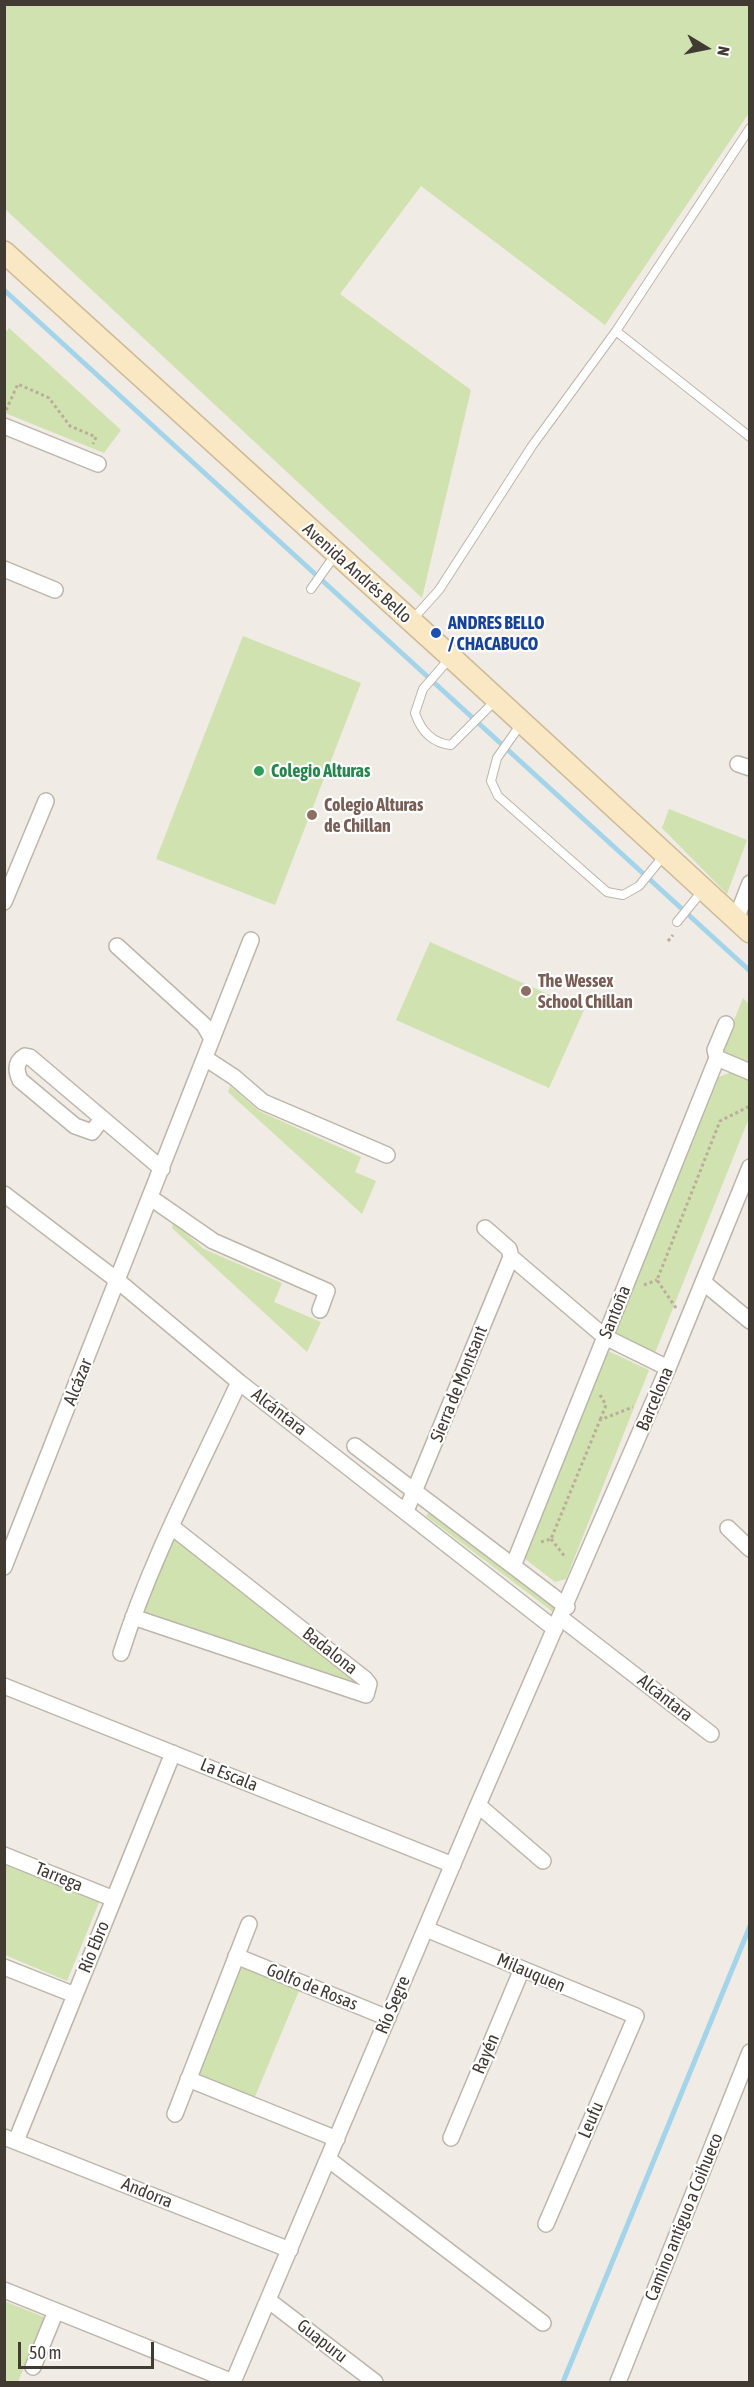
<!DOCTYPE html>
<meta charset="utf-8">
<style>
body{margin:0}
#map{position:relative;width:754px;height:2387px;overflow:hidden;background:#f0ebe4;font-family:"Asap Condensed",sans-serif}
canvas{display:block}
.frame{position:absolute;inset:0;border:6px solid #423b34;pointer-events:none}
.north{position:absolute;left:676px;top:18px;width:60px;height:60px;-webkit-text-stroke:4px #fff;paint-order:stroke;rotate:100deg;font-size:16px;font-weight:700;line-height:24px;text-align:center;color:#423b34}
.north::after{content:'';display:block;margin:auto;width:21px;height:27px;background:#423b34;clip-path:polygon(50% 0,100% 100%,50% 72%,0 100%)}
.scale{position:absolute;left:18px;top:2342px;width:136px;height:27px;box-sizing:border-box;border:3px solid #423b34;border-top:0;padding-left:8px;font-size:18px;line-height:21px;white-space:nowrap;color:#423b34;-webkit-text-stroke:4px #fff;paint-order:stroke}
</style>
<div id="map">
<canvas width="754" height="2387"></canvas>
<div class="frame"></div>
<div class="north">N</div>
<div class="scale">50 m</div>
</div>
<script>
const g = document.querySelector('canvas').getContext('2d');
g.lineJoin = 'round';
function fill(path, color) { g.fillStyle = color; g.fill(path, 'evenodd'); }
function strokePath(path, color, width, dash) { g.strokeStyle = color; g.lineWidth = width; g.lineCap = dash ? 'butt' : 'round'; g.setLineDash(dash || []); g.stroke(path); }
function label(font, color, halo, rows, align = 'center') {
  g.font = font + ' "Asap Condensed",sans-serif'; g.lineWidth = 4.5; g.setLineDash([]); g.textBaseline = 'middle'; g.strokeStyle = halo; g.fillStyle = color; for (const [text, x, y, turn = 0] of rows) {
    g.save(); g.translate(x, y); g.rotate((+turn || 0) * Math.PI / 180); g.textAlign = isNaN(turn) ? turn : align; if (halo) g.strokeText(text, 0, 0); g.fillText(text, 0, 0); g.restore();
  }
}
fill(new Path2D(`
 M 4,5 L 749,5 L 749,113 L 605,325 L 421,186 L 340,294 L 471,390 L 422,598 L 5,209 Z
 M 9,328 L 121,430 L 104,453 L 5,413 L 4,334 Z
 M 243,636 L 361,683 L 275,905 L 156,859 Z
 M 669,809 L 747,840 L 727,894 L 662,828 Z
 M 430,942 L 584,1010 L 549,1088 L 396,1020 Z
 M 743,998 L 749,1004 L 749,1065 L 721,1053 Z
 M 732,1072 L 749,1079 L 749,1118 L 655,1353 L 615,1333 L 719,1077 Z
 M 230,1086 L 259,1111 L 361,1157 L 355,1172 L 376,1181 L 362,1214 L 228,1092 Z
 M 173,1222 L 204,1249 L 282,1283 L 274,1302 L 321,1322 L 307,1352 L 172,1228 Z
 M 608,1351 L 649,1370 L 566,1579 L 555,1582 L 524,1558 Z
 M 430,1511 L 556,1608 L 553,1612 L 426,1516 Z
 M 175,1531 L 366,1682 L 364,1690 L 137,1614 Z
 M 4,1865 L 100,1900 L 67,1981 L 5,1955 Z
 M 239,1963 L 301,1986 L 254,2099 L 197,2075 Z
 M 4,2301 L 44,2317 L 18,2382 L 5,2382 Z`), '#d0e2af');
strokePath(new Path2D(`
 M 4,290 L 750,971
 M 563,2382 L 750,1926`), '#a4d4ea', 5);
const service = new Path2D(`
 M 616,331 L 750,437
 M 311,589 L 335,555
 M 412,620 L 439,590 L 532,446 L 616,331 L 750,128
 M 450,658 L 423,689 L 415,713 C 421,731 432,743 451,745 L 496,700
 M 521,724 L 497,758 L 491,781 L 498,796 L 607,892 L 623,895 L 639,886 L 665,854
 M 677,922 L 703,890`);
const minor = new Path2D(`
 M 4,426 L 98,464
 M 4,569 L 55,590
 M 738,764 L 750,768
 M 4,902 L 46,801
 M 736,919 L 750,883
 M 117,946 L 204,1025 L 212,1039
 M 205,1058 L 234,1077 L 263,1102 L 387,1155
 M 717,1058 L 715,1050 L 726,1024
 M 102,1119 L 92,1132 L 75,1126 L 20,1080 C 16,1071 15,1062 25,1056 L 30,1057 L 162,1169
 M 4,1194 L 118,1281 L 239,1382 L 555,1629
 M 151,1198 L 213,1241 L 327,1291 L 320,1310
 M 485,1228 L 509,1249 L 511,1257 L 605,1337 L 668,1368
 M 703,1282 L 750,1321
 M 355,1446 L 567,1607
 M 406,1511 L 511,1257
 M 728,1528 L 750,1549
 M 513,1566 L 717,1058 L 750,1072
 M 4,1567 L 251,940
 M 133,1617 L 366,1695 L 369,1684 L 365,1679 L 172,1527
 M 561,1618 L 711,1734
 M 121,1653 C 151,1559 198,1471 239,1382
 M 4,1686 L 453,1865
 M 478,1805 L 543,1861
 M 4,1855 L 114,1899
 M 426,1929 L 636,2016 L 546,2224
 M 236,1956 L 388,2018
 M 4,1967 L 75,1995
 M 188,2079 L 337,2139
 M 175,2114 L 249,1924
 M 4,2137 L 290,2250
 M 451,2138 L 522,1969
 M 16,2141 L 173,1753
 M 328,2159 L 543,2323
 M 4,2290 L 233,2382
 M 268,2300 L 375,2382
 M 33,2367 L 56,2311
 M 233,2382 L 478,1805 L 668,1368 L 750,1167
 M 618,2382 L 750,2052`);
const secondary = new Path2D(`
 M 4,252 L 451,657 L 750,932`);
strokePath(service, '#beb5aa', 10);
strokePath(minor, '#beb5aa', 18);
strokePath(secondary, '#cdba96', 24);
strokePath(new Path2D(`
 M 6,410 L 18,384 L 49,398 L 70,426 L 96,437 L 93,444
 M 668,941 L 673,935
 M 644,1285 L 657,1280
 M 676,1308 L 657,1280 L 720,1121 L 750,1106
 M 600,1395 L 606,1405 L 600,1420
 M 551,1539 L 566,1558
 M 541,1542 L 551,1539 L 600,1420 L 633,1407`), '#bcac9a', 3, [3, 3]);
strokePath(service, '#fff', 8);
strokePath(minor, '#fff', 15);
strokePath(secondary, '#fae8c4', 21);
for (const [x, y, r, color] of [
 [436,633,6,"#1a4fb4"],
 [259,771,6,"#2e9e5b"],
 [312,815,6,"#8d6e63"],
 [526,991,6,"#8d6e63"]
]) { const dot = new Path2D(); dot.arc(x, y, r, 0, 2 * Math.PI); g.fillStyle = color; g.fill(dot); strokePath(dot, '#fff', 2); }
label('18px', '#423b34', '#fff', [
 ["Avenida Andrés Bello",357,573,42],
 ["Santoña",615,1312,-68],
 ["Alcázar",78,1382,-68],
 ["Sierra de Montsant",459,1384,-68],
 ["Barcelona",655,1399,-67],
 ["Alcántara",279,1412,38],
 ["Badalona",330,1651,38],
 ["Alcántara",665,1698,38],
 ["La Escala",229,1775,22],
 ["Tarrega",59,1877,22],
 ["Río Ebro",94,1947,-68],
 ["Milauquen",531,1973,23],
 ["Golfo de Rosas",312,1987,22],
 ["Río Segre",393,2005,-67],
 ["Rayén",486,2054,-67],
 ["Leufu",591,2120,-67],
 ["Andorra",147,2193,22],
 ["Camino antiguo a Coihueco",684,2217,-68],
 ["Guapuru",322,2341,38]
]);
label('bold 18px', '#164399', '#fff', [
 ["ANDRES BELLO",448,623],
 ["/ CHACABUCO",448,644]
], 'left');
label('bold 18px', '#27864d', '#fff', [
 ["Colegio Alturas",271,771]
], 'left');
label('bold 18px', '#785e54', '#fff', [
 ["Colegio Alturas",324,805],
 ["de Chillan",324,826],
 ["The Wessex",538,981],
 ["School Chillan",538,1002]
], 'left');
</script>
